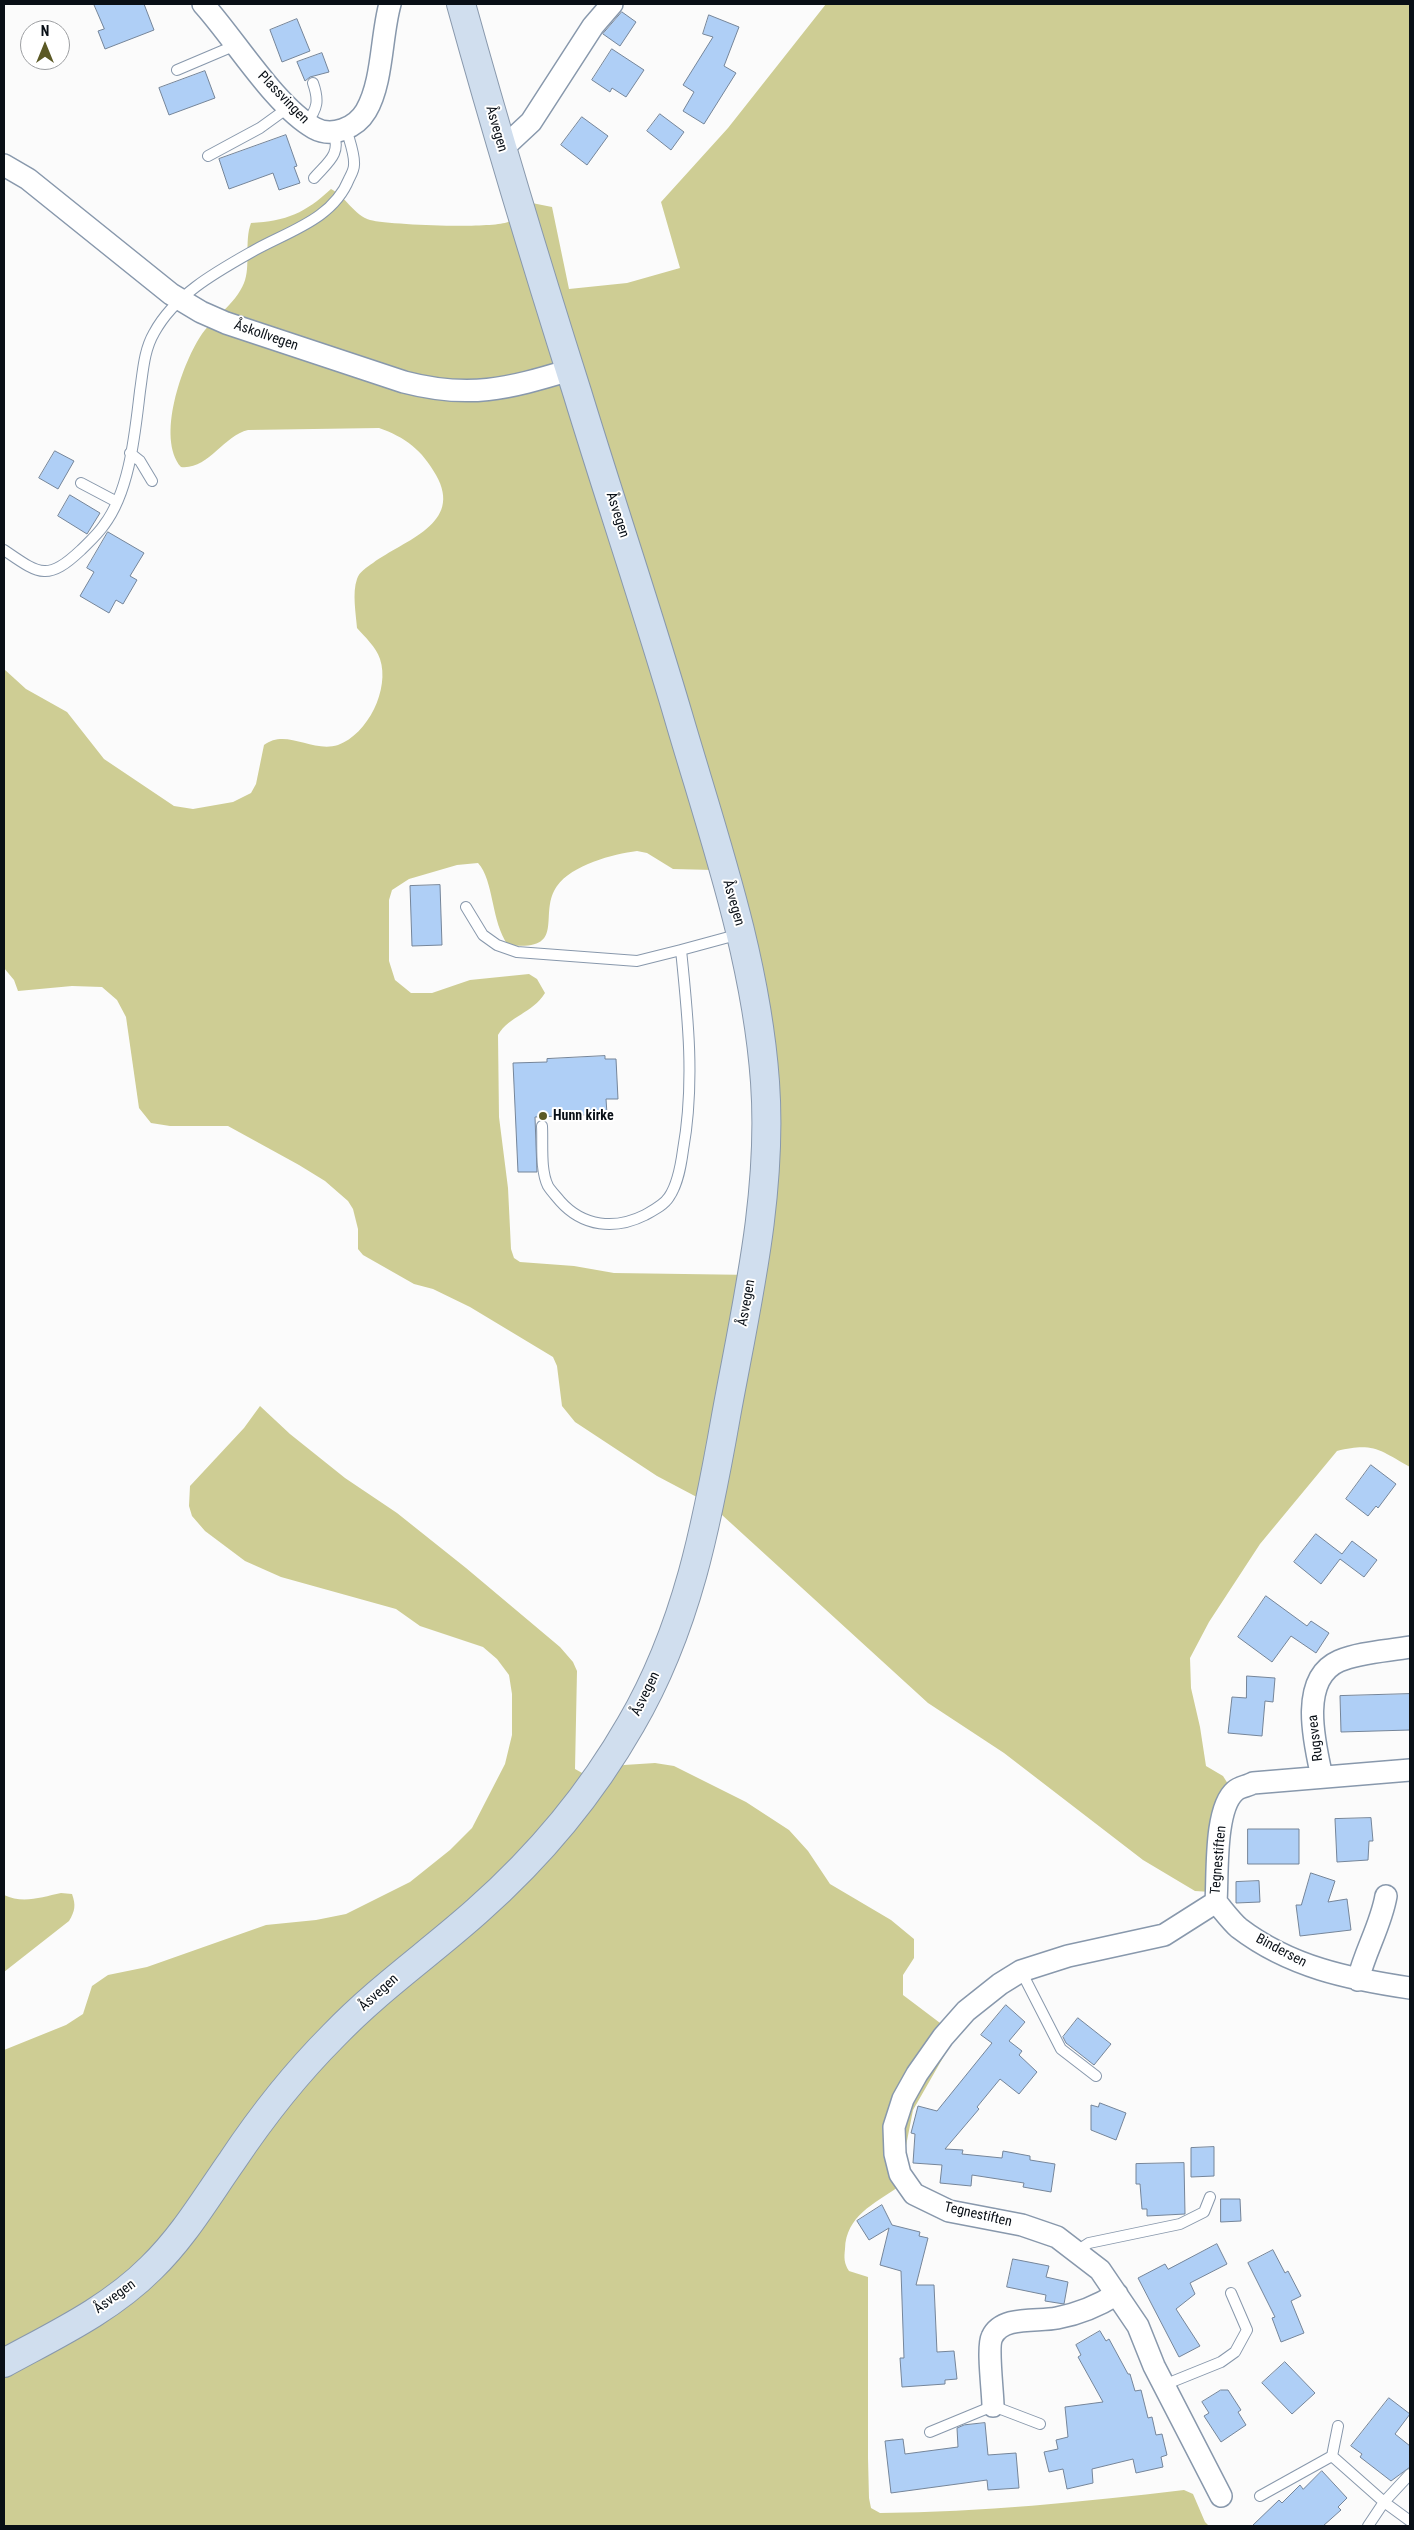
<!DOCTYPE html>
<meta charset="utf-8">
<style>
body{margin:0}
#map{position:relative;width:1414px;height:2530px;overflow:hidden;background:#fbfbfb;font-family:"Roboto Condensed",sans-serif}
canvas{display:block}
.frame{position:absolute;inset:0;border:5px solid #090f16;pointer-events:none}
.north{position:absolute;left:20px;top:20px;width:50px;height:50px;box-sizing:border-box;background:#fff;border:1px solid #9d9fa2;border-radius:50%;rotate:0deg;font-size:14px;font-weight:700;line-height:20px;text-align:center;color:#090f16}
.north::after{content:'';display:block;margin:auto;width:18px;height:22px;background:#5b5925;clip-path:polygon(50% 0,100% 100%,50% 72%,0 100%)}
</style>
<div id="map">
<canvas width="1414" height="2530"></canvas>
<div class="frame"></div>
<div class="north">N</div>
</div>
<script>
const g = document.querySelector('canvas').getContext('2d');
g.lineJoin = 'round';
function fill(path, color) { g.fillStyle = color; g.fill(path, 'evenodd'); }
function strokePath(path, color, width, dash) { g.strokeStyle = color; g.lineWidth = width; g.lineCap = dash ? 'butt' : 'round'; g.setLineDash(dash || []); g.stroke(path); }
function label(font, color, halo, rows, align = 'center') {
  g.font = font + ' "Roboto Condensed",sans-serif'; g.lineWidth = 4; g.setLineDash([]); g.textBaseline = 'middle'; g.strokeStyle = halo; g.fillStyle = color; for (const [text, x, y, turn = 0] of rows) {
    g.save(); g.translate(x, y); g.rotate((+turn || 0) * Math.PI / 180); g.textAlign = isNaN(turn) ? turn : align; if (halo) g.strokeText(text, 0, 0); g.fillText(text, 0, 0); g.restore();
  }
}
fill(new Path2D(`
 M 826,4 L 1410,4 L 1410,1467 C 1380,1450 1373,1442 1337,1451 L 1260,1544 L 1209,1622 L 1190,1658 L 1191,1688 L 1200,1727 L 1206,1766 L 1223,1776 L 1228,1784 L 1227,1893 L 1195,1891 L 1143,1860 L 1004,1753 L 928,1703 L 710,1504 L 657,1476 L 575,1422 L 562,1406 L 557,1366 L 553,1357 L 470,1307 L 433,1289 L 414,1284 L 363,1255 L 358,1249 L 358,1229 L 353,1209 L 348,1201 L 325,1181 L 299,1165 L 228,1126 L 170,1126 L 151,1123 L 139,1108 L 126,1017 L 117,1000 L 102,987 L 72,986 L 18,991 L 14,980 L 4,968 L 4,669 L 26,689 L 67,712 L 104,759 L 174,806 L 193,809 L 233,802 L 251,793 L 256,784 L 264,745 C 286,728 312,753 338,745 C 368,734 390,689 380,659 C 376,647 365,637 357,628 C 356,614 352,593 357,579 C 359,572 367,567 373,563 C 404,540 464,524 436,475 C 422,450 405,437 379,428 L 248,430 C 223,436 208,470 181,467 C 156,438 182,365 200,337 C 213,317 235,305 244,283 C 251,267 244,241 251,223 C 287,221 305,213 331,189 C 345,196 355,216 370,220 C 390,225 490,229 508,222 C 517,218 525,209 532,203 L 552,207 L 569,289 L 627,283 L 680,268 L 661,202 L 728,128 ZM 637,851 L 647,853 L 673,869 L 714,870 L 772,1098 L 754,1275 L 614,1273 L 574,1266 L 520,1262 L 514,1258 L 511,1249 L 508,1188 L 499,1117 L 498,1035 C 510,1015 532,1014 545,993 L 537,979 L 529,974 L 470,980 L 432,993 L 411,993 L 395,980 L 389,961 L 389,900 L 392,890 L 409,879 L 457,865 L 478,863 C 494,880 491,922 508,945 C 569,952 537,914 557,886 C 572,865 613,854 637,851 Z
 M 260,1406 L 290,1434 L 345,1478 L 397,1513 L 466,1568 L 560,1647 L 573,1662 L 577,1671 L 575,1769 L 584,1774 L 604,1772 L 624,1765 L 655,1763 L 674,1766 L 746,1802 L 789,1830 L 808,1851 L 830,1884 L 891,1920 L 914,1939 L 914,1958 L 903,1975 L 903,1995 L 956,2035 L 913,2110 L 898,2187 C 874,2204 846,2216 845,2249 C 844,2258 844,2263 849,2271 L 868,2277 L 868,2458 L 869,2498 L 871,2508 L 880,2513 C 982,2512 1082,2502 1184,2490 L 1193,2494 L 1205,2522 L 1209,2526 L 4,2526 L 4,2050 L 66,2025 L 83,2014 L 92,1986 L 108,1975 L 147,1967 L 266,1925 L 316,1920 L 346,1914 L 410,1882 L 450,1850 L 472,1828 L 505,1764 L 512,1735 L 512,1694 L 509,1675 L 497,1659 L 483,1647 L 420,1626 L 396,1609 L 281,1577 L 245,1561 L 205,1531 L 192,1516 L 189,1506 L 190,1486 L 244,1428 Z
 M 61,1893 L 72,1894 C 76,1905 75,1911 69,1921 L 4,1972 L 4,1895 C 23,1904 42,1897 61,1893 Z`), '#cecd94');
const building = new Path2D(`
 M 94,4 L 144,4 L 154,30 L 105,49 L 98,31 L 104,29 Z
 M 622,12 L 636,22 L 620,46 L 603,34 Z
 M 709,15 L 739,27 L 724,66 L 736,73 L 704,124 L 683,111 L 694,92 L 683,85 L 713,37 L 703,34 Z
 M 297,19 L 310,51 L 282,62 L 270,30 Z
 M 612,49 L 644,70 L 626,97 L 612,88 L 610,92 L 592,80 Z
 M 322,53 L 329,72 L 310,77 L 305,81 L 297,62 Z
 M 205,71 L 215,98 L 169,115 L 159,88 Z
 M 660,114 L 684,132 L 671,150 L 647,131 Z
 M 582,117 L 608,136 L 587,165 L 561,145 Z
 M 286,135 L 297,166 L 294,167 L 300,183 L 279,190 L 273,173 L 229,189 L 219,159 Z
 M 55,451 L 74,461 L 58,489 L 39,478 Z
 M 70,495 L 100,513 L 87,534 L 58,516 Z
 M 108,532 L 144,553 L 130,576 L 137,580 L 123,604 L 116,600 L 109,613 L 80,596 L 94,572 L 87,568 Z
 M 440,885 L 442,945 L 412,946 L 410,886 Z
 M 605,1056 L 605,1059 L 616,1059 L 618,1099 L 606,1099 L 607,1114 L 535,1117 L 537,1172 L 518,1172 L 513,1063 L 547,1062 L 547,1059 Z
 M 1371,1465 L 1396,1484 L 1378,1508 L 1376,1506 L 1368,1516 L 1346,1499 Z
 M 1316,1534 L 1342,1554 L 1352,1541 L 1377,1560 L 1364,1577 L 1340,1559 L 1321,1584 L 1294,1562 Z
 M 1266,1596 L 1307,1626 L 1311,1621 L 1329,1633 L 1316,1653 L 1291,1636 L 1272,1662 L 1238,1637 Z
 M 1247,1676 L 1275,1678 L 1273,1702 L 1265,1701 L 1262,1736 L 1228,1733 L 1232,1697 L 1246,1698 Z
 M 1410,1694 L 1410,1730 L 1341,1732 L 1340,1696 Z
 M 1371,1818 L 1373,1841 L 1369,1841 L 1368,1860 L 1337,1862 L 1335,1819 Z
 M 1248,1829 L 1299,1829 L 1299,1864 L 1248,1864 Z
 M 1311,1873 L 1335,1881 L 1328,1902 L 1347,1899 L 1351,1930 L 1300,1936 L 1296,1905 L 1301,1905 Z
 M 1259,1881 L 1260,1902 L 1236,1903 L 1236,1882 Z
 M 1006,2005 L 1025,2022 L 1009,2041 L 1022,2051 L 1019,2055 L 1037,2072 L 1019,2094 L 1000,2079 L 977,2107 L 979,2109 L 945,2149 L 963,2150 L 962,2154 L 1002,2158 L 1003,2151 L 1030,2156 L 1030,2160 L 1055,2164 L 1051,2192 L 1023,2187 L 1024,2183 L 972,2175 L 971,2186 L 940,2183 L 942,2165 L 913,2163 L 915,2134 L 911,2133 L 918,2106 L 937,2111 L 992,2043 L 981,2035 Z
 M 1078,2018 L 1111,2044 L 1094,2065 L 1066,2043 L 1063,2037 Z
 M 1100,2103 L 1126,2113 L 1116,2140 L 1091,2130 L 1091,2105 L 1098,2107 Z
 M 1214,2147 L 1214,2176 L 1191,2177 L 1191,2148 Z
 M 1184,2163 L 1185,2214 L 1147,2216 L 1147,2209 L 1142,2209 L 1140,2184 L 1136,2184 L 1136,2164 Z
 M 1221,2199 L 1240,2199 L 1241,2221 L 1221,2222 Z
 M 882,2205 L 892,2225 L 920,2232 L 919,2236 L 928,2238 L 916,2285 L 934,2285 L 937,2352 L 954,2351 L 957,2379 L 945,2380 L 945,2384 L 902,2387 L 900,2358 L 904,2358 L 901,2271 L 880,2265 L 889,2228 L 869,2240 L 857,2221 Z
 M 1217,2244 L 1227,2264 L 1190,2283 L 1195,2294 L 1176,2309 L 1200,2346 L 1179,2357 L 1138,2278 L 1165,2264 L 1168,2269 Z
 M 1273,2250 L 1285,2273 L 1288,2271 L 1301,2296 L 1291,2301 L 1304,2333 L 1281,2342 L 1272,2318 L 1275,2317 L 1248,2263 Z
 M 1013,2259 L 1049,2266 L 1046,2277 L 1068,2282 L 1064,2304 L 1045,2301 L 1046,2295 L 1007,2287 Z
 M 1100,2331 L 1106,2341 L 1109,2339 L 1128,2374 L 1130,2374 L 1135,2391 L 1141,2390 L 1148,2418 L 1152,2417 L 1156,2435 L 1162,2434 L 1167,2455 L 1161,2457 L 1163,2467 L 1136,2473 L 1133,2459 L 1092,2469 L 1093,2483 L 1067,2489 L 1063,2469 L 1049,2472 L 1044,2452 L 1058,2449 L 1056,2440 L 1068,2437 L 1065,2407 L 1103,2402 L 1078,2357 L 1081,2355 L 1076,2345 Z
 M 1285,2362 L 1315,2393 L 1292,2414 L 1262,2383 Z
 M 1221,2390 L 1228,2390 L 1241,2410 L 1238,2412 L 1246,2425 L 1221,2442 L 1204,2416 L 1209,2413 L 1202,2402 Z
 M 1389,2398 L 1410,2414 L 1395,2434 L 1410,2446 L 1410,2467 L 1391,2481 L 1360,2457 L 1362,2454 L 1351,2446 Z
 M 985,2423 L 988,2455 L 1016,2453 L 1019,2488 L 988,2490 L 987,2480 L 891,2493 L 885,2441 L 903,2439 L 905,2454 L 958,2447 L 957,2428 L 964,2425 Z
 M 1322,2471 L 1347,2498 L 1338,2507 L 1341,2510 L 1323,2526 L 1252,2526 L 1279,2500 L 1282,2503 L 1300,2485 L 1303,2489 Z`);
fill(building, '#afcff6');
strokePath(building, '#758599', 1);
const service = new Path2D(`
 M 177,70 L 236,45
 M 306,123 C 318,109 319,100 313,83
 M 208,156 L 260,128 L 289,107
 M 314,178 C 328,162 342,154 333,132
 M 130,453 L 140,461 L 152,481
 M 81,483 L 117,502
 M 4,550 C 39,574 47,582 81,550 C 89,542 98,534 104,525 C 130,491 135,432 140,391 C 143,371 144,350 154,333 C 175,294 218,271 255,250 C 289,231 333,219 349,179 C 351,175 354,170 354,165 C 355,154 349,140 346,128
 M 466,907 L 483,935 L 497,945 L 517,952 L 637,961 L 681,950
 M 542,1126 C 543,1144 540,1170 548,1186 C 551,1191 556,1196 560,1201 C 583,1227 615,1230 645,1215 C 654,1210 664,1205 669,1197 C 678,1184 681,1165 683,1150 C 695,1083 688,1017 681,950 L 740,934
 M 1021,1971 L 1061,2049 L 1096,2076
 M 1077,2251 L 1089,2243 L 1180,2224 L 1204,2212 L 1210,2197
 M 1164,2385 L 1221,2362 L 1235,2352 L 1247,2330 L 1231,2293
 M 1338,2426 L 1332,2456 L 1384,2502 L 1410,2521
 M 930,2432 L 993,2406 L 1040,2424
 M 1260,2496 L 1332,2456
 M 1368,2526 L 1384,2502 L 1410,2474`);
const minor = new Path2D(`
 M 203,4 C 234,38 275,106 314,128 C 332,138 356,128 366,111 C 383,82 381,36 390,4
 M 502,149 L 531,122 L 593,26 L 612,4
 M 4,165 L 28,179 L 171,294 L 201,312 L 226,323 L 404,382 C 469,399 507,389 570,370
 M 1322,1777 C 1315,1745 1298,1679 1339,1661 C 1360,1652 1388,1651 1410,1647
 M 1216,1902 C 1223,1910 1231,1921 1239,1928 C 1290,1967 1349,1979 1410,1988
 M 1358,1980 C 1365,1951 1381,1925 1386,1896
 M 993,2406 C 993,2393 987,2347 992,2337 C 1002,2315 1038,2322 1057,2318 C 1078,2314 1098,2306 1117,2294
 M 1221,2496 L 1154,2366 L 1138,2326 L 1100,2270 L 1057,2237 L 1022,2225 L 949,2211 L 914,2194 L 900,2174 L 895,2154 L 894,2127 L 903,2099 L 917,2074 L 943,2037 L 966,2011 L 1000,1984 L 1021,1971 L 1068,1956 L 1164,1935 L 1216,1902 C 1218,1875 1214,1809 1235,1791 C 1239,1787 1248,1786 1253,1783 L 1410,1770`);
const secondary = new Path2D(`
 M 4,2363 C 55,2335 109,2310 151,2268 C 184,2236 206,2198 232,2161 C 262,2116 296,2073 334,2035 C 378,1989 430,1953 477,1911 C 537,1858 591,1794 631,1724 C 687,1628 707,1524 726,1416 C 746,1306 773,1195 765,1082 C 756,956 713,835 678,715 C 646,606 610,500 577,392 C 536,263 497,134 461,4`);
strokePath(service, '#8898ac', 12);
strokePath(minor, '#8898ac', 24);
strokePath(secondary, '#8898ac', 30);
strokePath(service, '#fff', 10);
strokePath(minor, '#fff', 21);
strokePath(secondary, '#d0deee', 28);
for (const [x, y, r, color] of [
 [543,1116,5,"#5b5925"]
]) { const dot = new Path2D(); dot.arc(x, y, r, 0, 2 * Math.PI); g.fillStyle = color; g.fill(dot); strokePath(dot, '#fff', 2); }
label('14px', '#090f16', '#fff', [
 ["Plassvingen",283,98,46],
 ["Åsvegen",496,129,74],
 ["Åskollvegen",266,336,19],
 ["Åsvegen",617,515,72],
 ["Åsvegen",733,903,74],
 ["Åsvegen",747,1303,-80],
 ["Åsvegen",646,1694,-64],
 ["Rugsvea",1316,1738,-97],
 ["Tegnestiften",1219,1860,-85],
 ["Bindersen",1281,1951,28],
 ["Åsvegen",379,1993,-42],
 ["Tegnestiften",978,2215,13],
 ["Åsvegen",115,2297,-36]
]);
label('bold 14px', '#090f16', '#fff', [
 ["Hunn kirke",553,1116]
], 'left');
</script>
